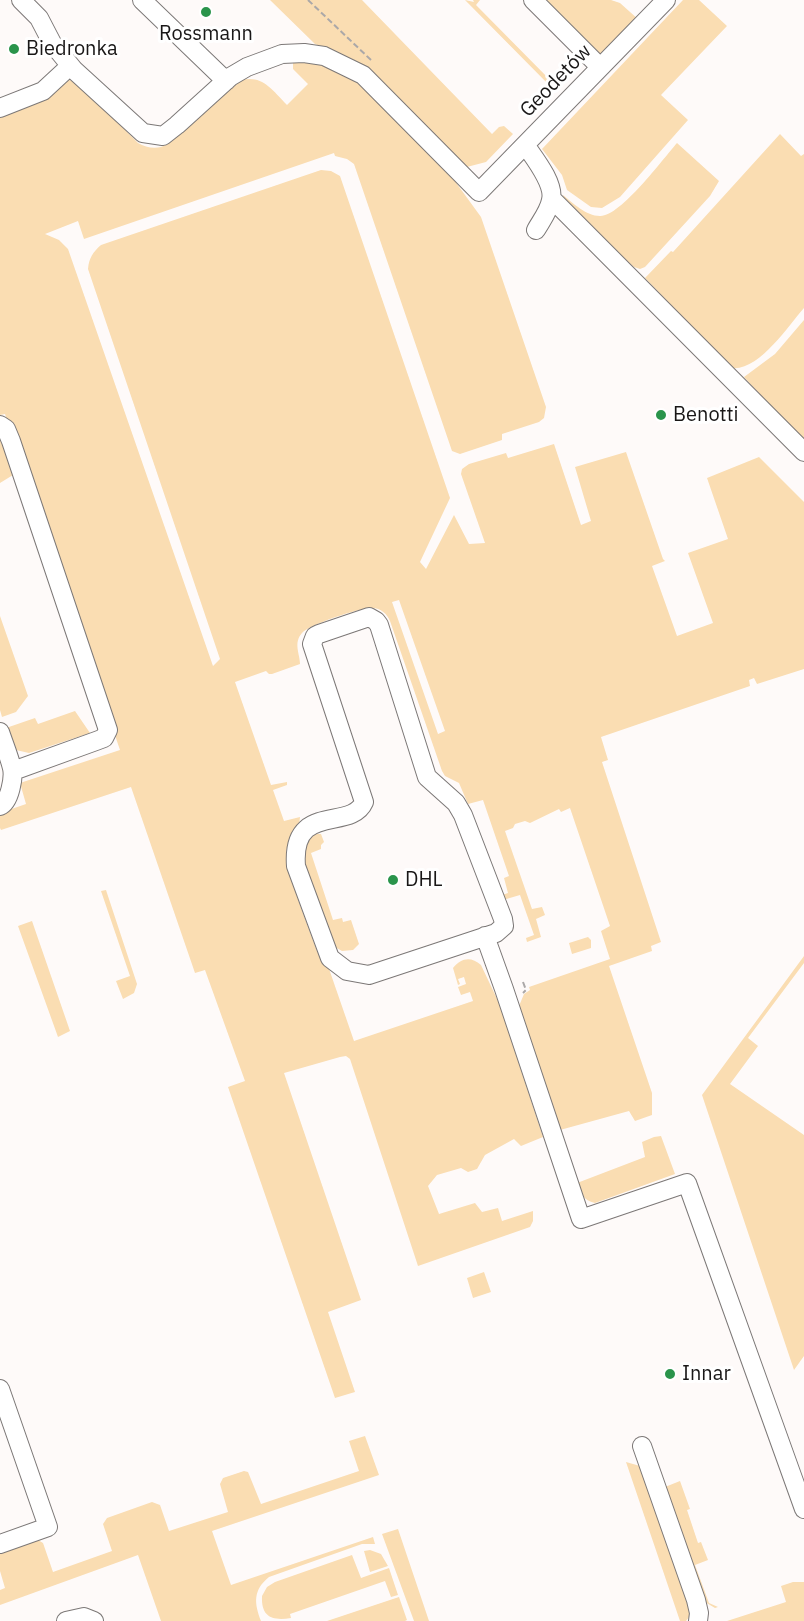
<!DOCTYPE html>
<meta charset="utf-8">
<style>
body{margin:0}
canvas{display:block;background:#fefaf9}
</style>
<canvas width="804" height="1621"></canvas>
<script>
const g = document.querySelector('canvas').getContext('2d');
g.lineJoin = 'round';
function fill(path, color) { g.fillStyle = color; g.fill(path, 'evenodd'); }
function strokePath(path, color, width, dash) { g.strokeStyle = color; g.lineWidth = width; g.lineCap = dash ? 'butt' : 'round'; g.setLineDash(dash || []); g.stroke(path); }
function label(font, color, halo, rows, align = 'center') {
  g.font = font + ' "IBM Plex Sans",sans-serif'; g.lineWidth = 6; g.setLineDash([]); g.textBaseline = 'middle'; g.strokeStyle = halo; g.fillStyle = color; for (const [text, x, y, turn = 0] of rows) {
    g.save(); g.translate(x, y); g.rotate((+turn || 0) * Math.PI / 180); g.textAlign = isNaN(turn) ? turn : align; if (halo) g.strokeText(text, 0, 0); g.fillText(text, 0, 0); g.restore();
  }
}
fill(new Path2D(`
 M 270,0 L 362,0 L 492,134 L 499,127 L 504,126 L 513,134 L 486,162 L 463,168 L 349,58 L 315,44 Z
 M 465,0 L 474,2 L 473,0 L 480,0 L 476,5 L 555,85 L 552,88 Z
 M 545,0 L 611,0 L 620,3 L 639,20 L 605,55 L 597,56 Z
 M 683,0 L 699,0 L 727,26 L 661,95 L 688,120 L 620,197 L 602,208 L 591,207 L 567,190 L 562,175 L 542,149 Z
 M 310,59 L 357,77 L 454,176 L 457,184 L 481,217 L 546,407 L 544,418 L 539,422 L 502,434 L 502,440 L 460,454 L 452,451 L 354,164 L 347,159 L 335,156 L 334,153 L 84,239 L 78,221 L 45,234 L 59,240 L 68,249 L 213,666 L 220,659 L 88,269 C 89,258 93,252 101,245 L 321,170 L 331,171 L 340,176 L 450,498 L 420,562 L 426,569 L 454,515 L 469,544 L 485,543 L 461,474 L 462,469 L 469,464 L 506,453 L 508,458 L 554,444 L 581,525 L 591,521 L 575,467 L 626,452 L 663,559 L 665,561 L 652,566 L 677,636 L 713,623 L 688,553 L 728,539 L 707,478 L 759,457 L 804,502 L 804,669 L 757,684 L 754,678 L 749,680 L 750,686 L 601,737 L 608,760 L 602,762 L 661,942 L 651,946 L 652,951 L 609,966 L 652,1093 L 652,1115 L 635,1121 L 629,1111 L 560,1130 L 519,1006 L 524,994 L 530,990 L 529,987 L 610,959 L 601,931 L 610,926 L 570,808 L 561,812 L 559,809 L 530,823 L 525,821 L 515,824 L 513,828 L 505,831 L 532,909 L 542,907 L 545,915 L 536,919 L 541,937 L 527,942 L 526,938 L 534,935 L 520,895 L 503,900 L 499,896 L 508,893 L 504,878 L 509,876 L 483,800 L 468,804 L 459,783 L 445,776 L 442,771 L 390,621 C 387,614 381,608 372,608 C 362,607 308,625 302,633 C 293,643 300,654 300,664 L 272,674 L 269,674 L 266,671 L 235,682 L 271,785 L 287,782 L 287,785 L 273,790 L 284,821 L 300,817 C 300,829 288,838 286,852 C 285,869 310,931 317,951 L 327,963 L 354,1041 L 473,1001 L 470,992 L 461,995 L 458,987 L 466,984 L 464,977 L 458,979 L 460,984 L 458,985 L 453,968 C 461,958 471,956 481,965 L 499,1003 L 543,1137 L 521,1146 L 514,1139 L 485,1155 L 477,1169 L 468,1172 L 461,1168 L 437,1175 L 428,1186 L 439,1214 L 475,1203 L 482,1212 L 498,1208 L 502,1221 L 533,1211 L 533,1221 L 530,1227 L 418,1266 L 350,1059 L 346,1056 L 340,1057 L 284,1073 L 361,1300 L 328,1312 L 355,1392 L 335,1398 L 228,1087 L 245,1081 L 205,970 L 195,973 L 131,787 L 1,830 L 0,828 L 0,813 L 26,804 L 20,783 L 120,750 L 5,414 L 0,415 L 0,118 L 43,100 L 65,81 L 69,80 L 79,83 L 138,143 C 145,147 153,149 161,147 C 179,141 215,98 231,83 C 260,72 268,85 287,105 L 308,84 L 293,69 L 293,62 ZM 399,600 L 445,731 L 438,734 L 392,602 Z
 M 780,134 L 801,156 L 804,154 L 804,308 C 788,326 759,371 732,368 L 645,278 L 671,251 L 673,252 Z
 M 677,143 L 719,181 L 710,196 L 645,267 L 640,269 L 634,267 C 621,255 565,208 563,195 C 573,203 586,216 600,216 C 620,217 663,159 677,143 Z
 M 804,320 L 804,439 L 782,419 L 744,377 L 775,354 Z
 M 0,436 L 13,475 L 0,483 Z
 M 0,616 L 28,696 L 16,712 L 2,717 L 0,710 Z
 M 75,711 L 90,733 L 29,753 L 16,750 L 13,747 L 6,728 L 35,718 L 38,724 Z
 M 314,834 L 321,834 L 324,842 L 321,845 L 321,849 L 311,853 L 333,920 L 342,918 L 343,922 L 351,920 L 359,944 L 353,950 L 342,951 L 335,947 L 302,857 L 309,836 Z
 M 106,890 L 137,984 L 134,993 L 123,999 L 116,981 L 130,976 L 101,891 Z
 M 32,921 L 70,1031 L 58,1037 L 18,926 Z
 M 588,937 L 591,940 L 591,948 L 572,954 L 569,943 Z
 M 804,956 L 804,963 L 748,1038 L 758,1046 L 730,1084 L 804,1135 L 804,1356 L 794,1370 L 702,1095 Z
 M 661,1136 L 675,1174 L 595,1203 C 583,1200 581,1194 577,1183 L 645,1157 L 642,1142 L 654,1137 Z
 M 484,1272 L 491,1292 L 473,1298 L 467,1278 Z
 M 365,1436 L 379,1475 L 212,1531 L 231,1585 L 373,1537 L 375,1544 L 362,1544 L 269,1577 C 253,1590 254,1603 261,1621 L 161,1621 L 138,1555 L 0,1605 L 0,1590 L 5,1588 L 0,1571 L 0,1552 L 38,1540 L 43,1543 L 53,1572 L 112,1551 L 103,1524 L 107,1518 L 152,1502 L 160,1505 L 169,1531 L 228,1512 L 220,1484 L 223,1478 L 244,1471 L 248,1472 L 261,1504 L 359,1471 L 349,1441 Z
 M 626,1462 L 640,1466 L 692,1603 L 689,1617 L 686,1621 L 680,1621 Z
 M 680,1481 L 690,1509 L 687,1510 L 698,1543 L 701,1542 L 708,1560 L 695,1565 L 709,1603 L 718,1607 L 715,1608 L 705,1602 L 665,1487 Z
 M 398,1529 L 429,1621 L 414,1621 L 382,1534 Z
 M 370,1550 L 381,1554 L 388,1566 L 370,1572 L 364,1551 Z
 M 352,1555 L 361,1578 L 389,1568 L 398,1595 L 391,1597 L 385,1581 L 290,1614 L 291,1618 C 272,1621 261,1617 262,1596 L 267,1587 L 275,1582 Z
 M 793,1582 L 804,1582 L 804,1621 L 727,1621 L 786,1602 L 781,1586 Z
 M 399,1597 L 407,1620 L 405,1621 L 327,1621 Z`), '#faddb2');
const minor = new Path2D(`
 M 21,0 L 39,18 L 52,43 L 74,70 L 143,133 L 163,136 L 177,125 L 230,77 L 247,67 L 282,54 L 304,53 L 324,56 L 363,75 L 479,192 L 666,0
 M 142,0 L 226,81
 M 533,0 L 600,67
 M 0,108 L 43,91 L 70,66
 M 526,146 C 535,159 555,184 551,200 C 549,211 541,221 536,230
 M 552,199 L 804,452
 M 0,425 L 6,429 L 11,441 L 108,730 L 104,738 L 96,741 L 13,771
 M 369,617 L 376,621 L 379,625 L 427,777 L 456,803 L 463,815 L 503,919 L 504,926 L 496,933 L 369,975 L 347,971 L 330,958 L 296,866 C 291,801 351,832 364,802 L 312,644 L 315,636 L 319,634 Z
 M 0,732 C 4,744 9,756 12,768 C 14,777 10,802 0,806
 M 485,936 L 504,989 L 581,1219 L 687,1183 L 804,1509
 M 0,1389 L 48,1527 L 0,1544
 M 642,1446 L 696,1600 L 699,1613 L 698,1621
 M 66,1621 L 84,1617 L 94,1621`);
strokePath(minor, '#7c7877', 20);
strokePath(new Path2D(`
 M 308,0 L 371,60
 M 523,982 L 526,990 L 523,993`), '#aba8a8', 2, [6, 3]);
strokePath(minor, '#fff', 18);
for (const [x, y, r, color] of [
 [206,12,6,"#2a944b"],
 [14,49,6,"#2a944b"],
 [661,415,6,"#2a944b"],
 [393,880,6,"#2a944b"],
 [670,1374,6,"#2a944b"]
]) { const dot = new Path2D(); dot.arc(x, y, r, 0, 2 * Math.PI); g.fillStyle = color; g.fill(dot); strokePath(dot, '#fff', 2); }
label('20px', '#191717', '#fff', [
 ["Rossmann",206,34,"center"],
 ["Biedronka",26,49],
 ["Benotti",673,415],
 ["DHL",405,880],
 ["Innar",682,1374]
], 'left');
label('20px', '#191717', '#fff', [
 ["Geodetów",556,81,-46]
]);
</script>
